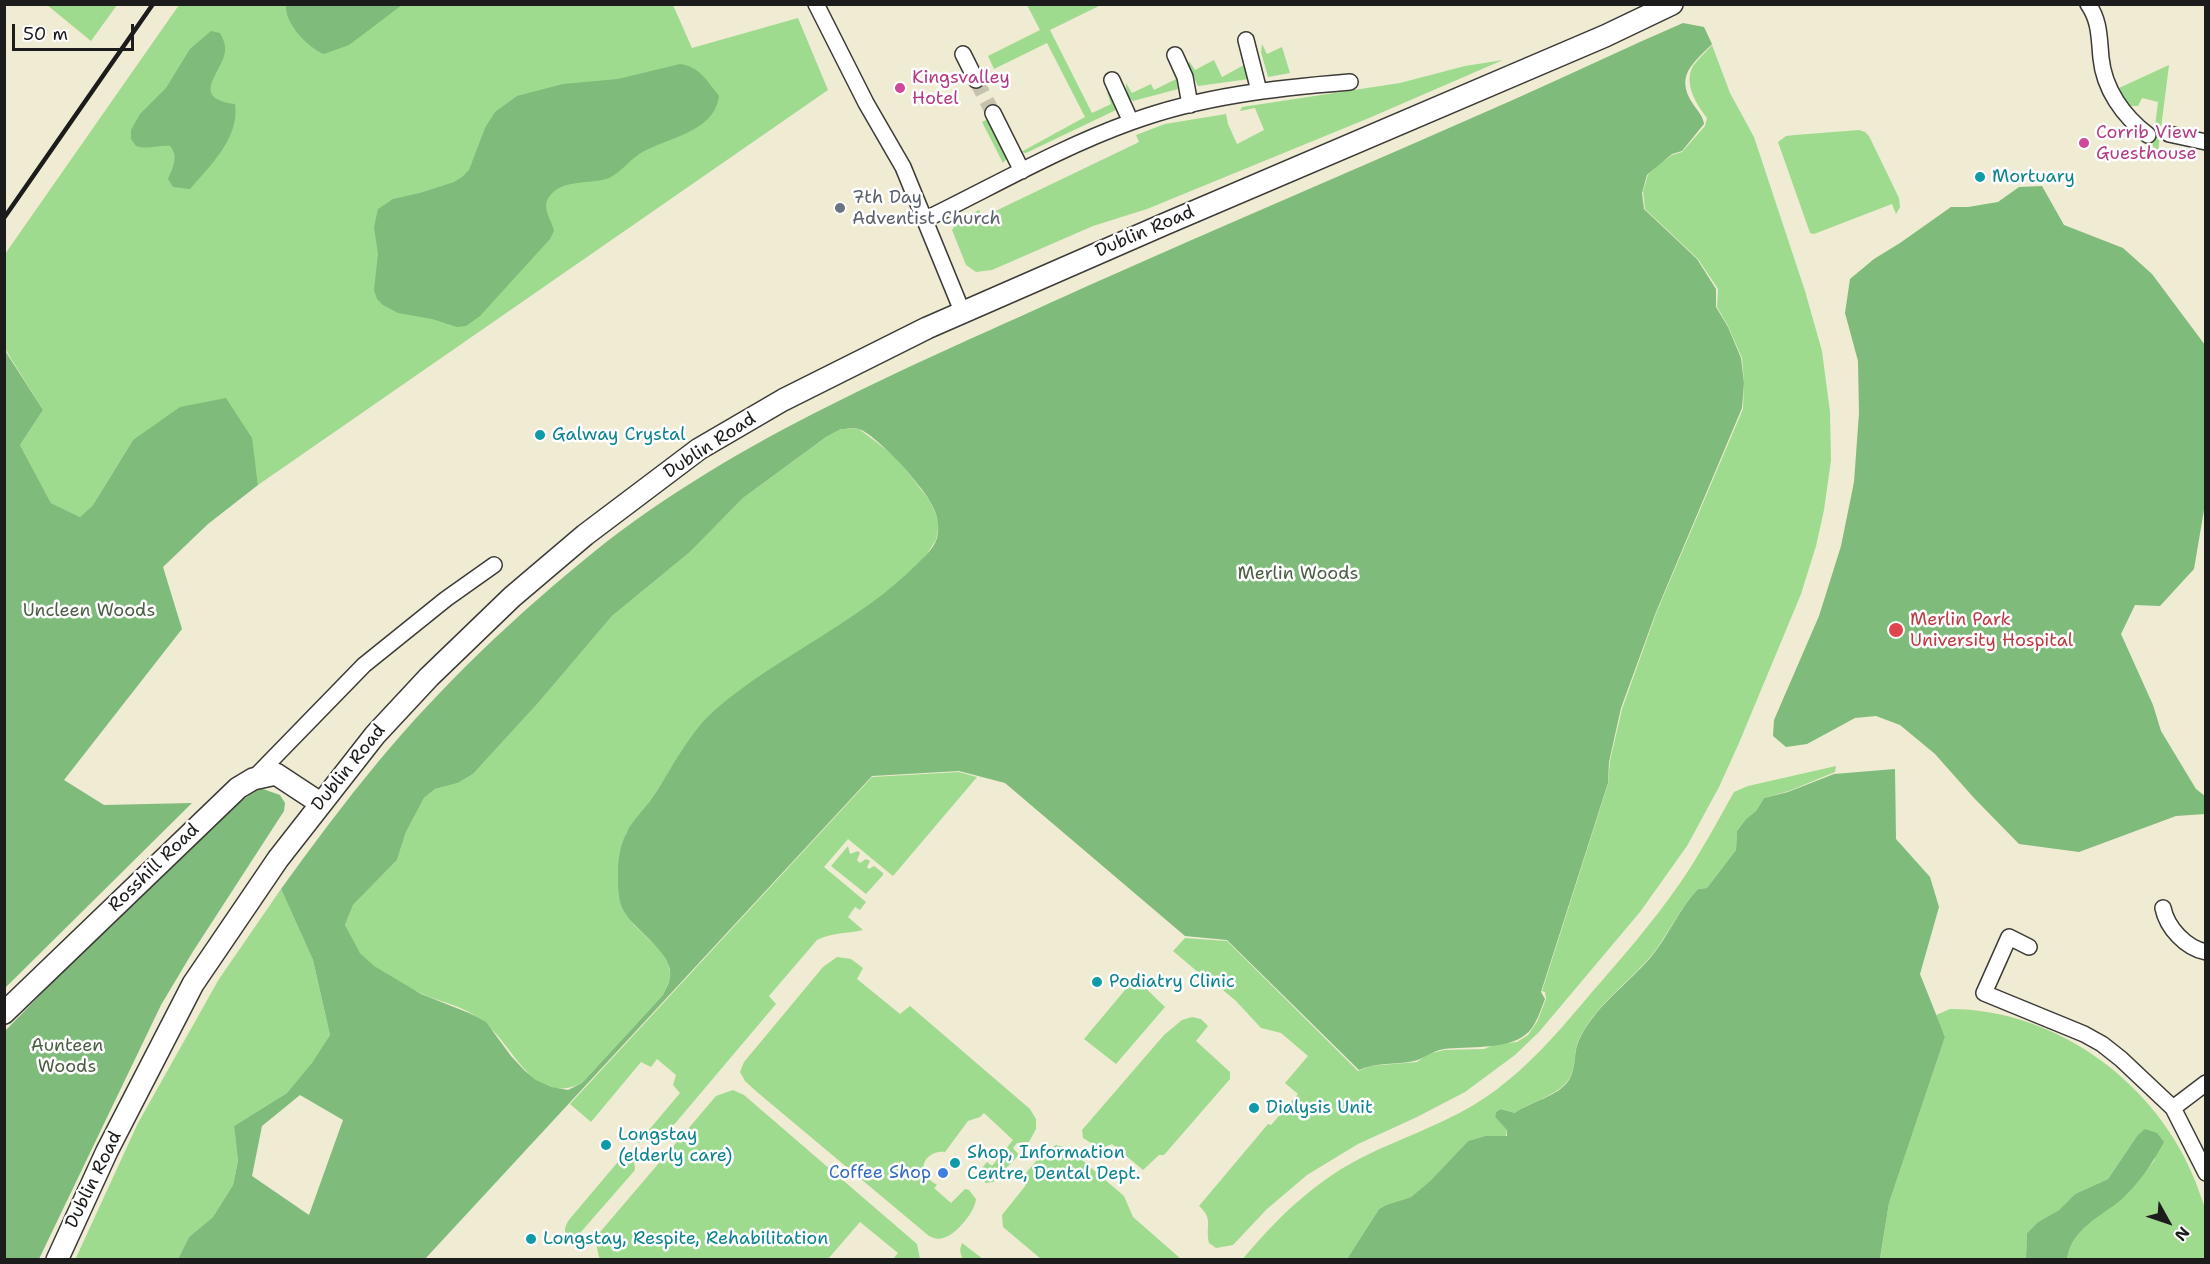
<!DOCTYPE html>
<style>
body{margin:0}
#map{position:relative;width:2210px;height:1264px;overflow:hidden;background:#f0ebd3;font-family:"Shantell Sans",sans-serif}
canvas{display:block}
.frame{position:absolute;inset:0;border:6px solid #1c1c1c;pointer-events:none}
.north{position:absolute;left:2138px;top:1192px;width:60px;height:60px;-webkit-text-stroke:4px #fff;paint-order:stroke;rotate:130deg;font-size:16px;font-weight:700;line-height:24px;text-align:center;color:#1c1c1c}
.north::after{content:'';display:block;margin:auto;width:21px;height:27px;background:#1c1c1c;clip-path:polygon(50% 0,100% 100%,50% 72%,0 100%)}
.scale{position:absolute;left:12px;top:24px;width:122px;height:27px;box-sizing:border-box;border:3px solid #1c1c1c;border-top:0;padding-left:8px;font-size:18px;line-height:21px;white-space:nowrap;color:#1c1c1c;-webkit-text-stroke:4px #fff;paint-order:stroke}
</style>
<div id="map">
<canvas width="2210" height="1264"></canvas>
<div class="frame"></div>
<div class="north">N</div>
<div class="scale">50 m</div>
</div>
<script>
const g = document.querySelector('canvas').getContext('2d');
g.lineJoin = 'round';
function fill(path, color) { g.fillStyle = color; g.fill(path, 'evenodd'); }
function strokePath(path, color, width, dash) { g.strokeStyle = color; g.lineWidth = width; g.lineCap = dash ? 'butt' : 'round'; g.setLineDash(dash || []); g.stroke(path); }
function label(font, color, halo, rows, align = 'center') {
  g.font = font + ' "Shantell Sans",sans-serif'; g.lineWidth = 5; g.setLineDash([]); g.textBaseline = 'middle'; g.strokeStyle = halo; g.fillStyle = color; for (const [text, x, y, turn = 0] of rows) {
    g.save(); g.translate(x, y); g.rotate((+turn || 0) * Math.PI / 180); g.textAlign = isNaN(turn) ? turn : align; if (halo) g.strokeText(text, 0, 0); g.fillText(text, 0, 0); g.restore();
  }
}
fill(new Path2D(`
 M 47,5 L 117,5 L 91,41 Z
 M 179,5 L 673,5 L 692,48 L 798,18 L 828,90 L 258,485 L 255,464 L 133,440 L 93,505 L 80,517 L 51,503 L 20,445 L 43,410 L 5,349 L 5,254 Z
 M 1027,5 L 1101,5 L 1050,30 L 1092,113 L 1111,104 L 1107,92 C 1115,96 1115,101 1116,110 L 1026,153 L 1021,152 L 1085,117 L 1047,43 L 994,69 L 988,56 L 1040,30 Z
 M 1262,44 L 1267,54 L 1282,47 L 1290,73 L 1268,77 L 1261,52 Z
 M 1712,45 L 1730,93 L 1754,137 L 1805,291 L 1822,351 L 1830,412 L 1831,460 L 1824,510 L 1816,546 L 1801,594 L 1739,743 L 1719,787 L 1687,846 L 1640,912 L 1539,1032 L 1515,1055 L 1465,1092 L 1417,1117 L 1358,1144 L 1307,1175 L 1267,1209 L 1233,1245 L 1216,1248 L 1209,1243 C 1205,1226 1214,1219 1199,1206 L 1268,1124 L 1271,1125 L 1298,1094 L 1285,1083 L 1308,1056 L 1281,1033 L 1261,1028 L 1236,1001 L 1211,980 L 1206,984 L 1200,982 L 1199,973 L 1173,951 L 1185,938 L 1227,941 L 1358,1071 L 1370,1066 L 1417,1062 L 1428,1054 L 1444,1050 L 1484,1049 L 1496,1044 L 1517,1042 L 1528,1035 L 1537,1022 L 1546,999 L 1545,992 L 1542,991 L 1608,784 L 1610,761 L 1622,709 L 1657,611 L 1743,409 L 1744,382 L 1742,358 L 1728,326 L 1717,307 L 1718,289 L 1698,259 L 1645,209 L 1643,191 L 1648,175 L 1658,165 L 1672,155 L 1682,152 L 1705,126 L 1707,118 C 1697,105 1683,84 1693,66 C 1698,59 1706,52 1712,45 Z
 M 1240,54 L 1245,59 L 1249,79 L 1198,86 L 1189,68 L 1189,61 L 1195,70 L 1214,60 L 1222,77 L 1244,65 Z
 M 1503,60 L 1369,118 L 1147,209 L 1093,226 L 992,270 L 976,272 L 966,265 L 952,230 C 957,220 969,215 979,210 L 983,217 L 1137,143 L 1139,142 L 1136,135 L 1165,124 L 1226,114 L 1228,124 L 1237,144 L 1264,130 L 1255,108 L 1240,111 L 1242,107 L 1400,83 L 1465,66 Z
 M 2169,65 L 2158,152 L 2152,150 L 2158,102 L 2142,98 L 2138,106 L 2130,106 L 2125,101 L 2119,88 Z
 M 1171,68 L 1178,79 L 1178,89 L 1133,101 C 1127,97 1126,90 1126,83 L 1132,93 L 1151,84 L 1154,90 L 1176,79 Z
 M 988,119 L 1008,157 L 1003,163 L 982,122 Z
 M 1859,130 L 1865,132 L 1869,136 L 1899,198 L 1900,207 L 1896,214 L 1892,204 L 1814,234 L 1810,233 L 1778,142 L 1786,136 L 1795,135 Z
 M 841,429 L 859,429 L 896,457 L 930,501 L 935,512 L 939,524 L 936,540 L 927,554 L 901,581 L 860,612 L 713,712 L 691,738 L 646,807 L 626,833 L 622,906 L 634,925 L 661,951 L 668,963 L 671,977 L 663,995 L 582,1083 C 539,1104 520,1061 497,1035 C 490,1027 480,1020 472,1014 C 460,1006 443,1002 429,997 C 410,989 373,970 360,953 C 354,945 350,934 345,925 L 353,905 L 397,860 L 406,832 L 424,798 L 435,789 L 458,783 L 473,774 L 539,702 L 612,616 L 690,552 L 743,498 L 826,437 Z
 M 1836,766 L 1835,772 L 1789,791 L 1764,798 L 1756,811 L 1746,819 L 1737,831 L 1736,850 L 1707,888 L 1698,889 C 1679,909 1668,935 1651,956 C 1627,984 1595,1006 1579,1039 C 1573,1051 1577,1067 1569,1079 C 1558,1096 1531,1101 1515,1113 L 1502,1109 L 1496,1112 L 1495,1117 L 1507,1129 L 1506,1136 L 1485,1136 L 1468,1141 L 1430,1181 L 1411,1197 L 1386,1205 L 1379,1209 L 1347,1259 L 1242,1260 C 1275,1220 1313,1183 1359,1159 C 1402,1137 1449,1123 1489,1095 C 1529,1067 1561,1029 1592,992 C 1622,958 1652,923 1678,886 C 1699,856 1716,824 1734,792 L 1748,786 Z
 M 959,772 L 977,777 L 893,876 L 848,839 L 824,867 L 866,902 L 860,910 L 855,907 L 848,917 L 863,930 C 847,934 832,932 817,940 L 769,996 L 776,1004 L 656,1146 L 645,1141 L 638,1143 L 680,1093 L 673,1085 L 676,1075 L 657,1059 L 651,1067 L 641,1062 L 591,1122 L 570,1104 L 872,777 Z
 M 848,846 L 850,854 L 858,851 L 860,853 L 857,860 L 860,863 L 866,859 L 870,861 L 867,867 L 869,869 L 874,866 L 883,873 L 883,875 L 866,894 L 831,866 Z
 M 281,889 L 313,960 L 330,1035 L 311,1066 L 287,1093 L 234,1126 L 238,1161 L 233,1185 L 213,1217 L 189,1237 L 178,1259 L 75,1260 L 138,1123 L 219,979 Z
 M 837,957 L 851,959 L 863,968 L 857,979 L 900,1014 L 910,1006 L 1030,1109 L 1036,1119 L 1036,1129 L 1029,1142 L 1017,1143 L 1013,1148 L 1019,1155 L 993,1182 L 986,1183 L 976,1175 L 987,1162 L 992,1166 L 1013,1140 L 984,1113 L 980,1117 L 968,1121 L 945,1152 C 932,1150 919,1161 925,1174 C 927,1179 933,1182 937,1185 L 934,1188 L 951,1203 L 965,1189 L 969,1190 L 976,1199 C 975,1212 956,1235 943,1238 C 937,1240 934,1238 929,1236 L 757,1092 L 745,1081 L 740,1072 L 744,1062 L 823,967 Z
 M 1135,978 L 1165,1007 L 1116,1064 L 1084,1039 Z
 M 1950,1009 C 2057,1009 2158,1084 2196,1183 C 2199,1192 2203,1201 2205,1209 C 2209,1224 2205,1244 2205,1259 L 2067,1259 C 2072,1228 2101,1217 2122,1198 C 2135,1186 2145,1173 2155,1159 L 2137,1136 L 2108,1179 L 2075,1194 L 2059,1210 L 2038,1222 L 2027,1233 L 2026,1259 L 1880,1260 L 1889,1203 L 1945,1037 L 1936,1015 Z
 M 1192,1017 L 1201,1019 L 1208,1026 L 1196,1041 L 1230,1072 L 1230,1079 L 1164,1155 L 1159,1155 L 1143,1170 L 1112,1144 L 1101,1149 L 1083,1138 L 1082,1130 L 1164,1035 L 1182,1020 Z
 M 733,1090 L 744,1095 L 917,1244 L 920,1259 L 893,1259 L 898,1253 L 860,1222 L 828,1259 L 602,1260 L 599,1257 L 595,1238 L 716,1096 Z
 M 1056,1145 L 1068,1148 L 1124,1196 L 1133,1217 L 1181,1259 L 1041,1259 L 1003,1227 L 1002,1215 L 1026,1185 L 1020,1180 L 1043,1153 Z
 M 628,1150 L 634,1156 L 635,1170 L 574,1240 L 565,1236 L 565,1228 L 568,1221 Z
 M 962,1243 L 983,1259 L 962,1259 L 960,1250 Z`), '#9fdb8f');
fill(new Path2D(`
 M 286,4 L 402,4 L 402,5 L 349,45 L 324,54 C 308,48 284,23 286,4 Z
 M 1683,23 L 1704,27 L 1712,44 C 1694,63 1674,75 1693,104 C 1697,110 1703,116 1704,124 L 1682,151 L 1672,154 L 1647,175 L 1642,193 L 1644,209 L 1697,259 L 1716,289 L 1716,307 L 1728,327 L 1741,358 L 1744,383 L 1742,408 L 1656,612 L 1621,708 L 1609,762 L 1608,783 L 1541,992 L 1545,999 C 1540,1011 1536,1027 1525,1035 C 1507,1050 1466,1046 1444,1049 C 1431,1051 1424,1059 1414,1061 C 1396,1065 1376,1062 1359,1070 L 1227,940 L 1185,936 L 1005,783 L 959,771 L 872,776 L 425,1259 L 178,1259 L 189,1237 L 213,1217 L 233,1185 L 238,1161 L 234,1126 L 287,1093 L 312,1063 L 330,1035 L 313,960 L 281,889 C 312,846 344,803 378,762 C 442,685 517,614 595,551 C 741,435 915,365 1083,288 C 1226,224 1371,163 1515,99 C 1571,74 1627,47 1683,23 ZM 841,429 C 846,429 854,428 859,429 C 871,433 899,461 907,471 C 922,490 944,511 937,538 C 934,548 925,556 918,563 C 859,623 779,655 716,709 C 688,733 671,771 650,801 C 642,812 631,822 626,834 C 620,846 618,860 618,873 C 618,884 618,895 621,905 C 630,930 675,951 670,978 C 669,984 665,990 663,995 L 582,1083 L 568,1090 L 551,1087 L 536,1080 L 525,1071 L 511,1056 L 486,1022 L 469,1013 L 421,994 L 374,966 L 360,953 L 345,925 L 353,905 L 397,860 L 406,832 L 424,798 L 435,789 L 458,783 L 473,774 L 539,702 L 612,616 L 690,552 L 743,498 L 826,437 ZM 300,1095 L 343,1120 L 309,1215 L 252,1176 L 262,1126 Z
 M 211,31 L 220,33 C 223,39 226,44 225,51 C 223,72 188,98 235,104 C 240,137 211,165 190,189 L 173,187 L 168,179 C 173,167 179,157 170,146 C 158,145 148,150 136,146 L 131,139 L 131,130 L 140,114 L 166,88 L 190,49 Z
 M 680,64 C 699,66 708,82 719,96 C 714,134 665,137 638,155 C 628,162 620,173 609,178 C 590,185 562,178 549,197 C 541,208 552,220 554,231 L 550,239 L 480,316 L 466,326 L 457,327 L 432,319 L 398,313 L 383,305 L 377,299 L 374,290 L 378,254 L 374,227 L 378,209 L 393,199 L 420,193 L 454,182 L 462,177 L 469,170 L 485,128 L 495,112 L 517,96 L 563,84 L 618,79 Z
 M 2042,186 L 2064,225 L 2123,248 L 2152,274 L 2205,345 L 2205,504 L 2194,569 L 2160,606 L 2135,605 L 2121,634 L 2153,705 L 2161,731 L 2196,789 L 2205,796 L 2205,814 L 2176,816 L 2079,852 L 2019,844 L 1974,798 L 1935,754 L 1900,725 L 1876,716 L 1855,718 L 1807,744 L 1786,747 L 1773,736 L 1774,720 L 1819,616 L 1841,546 L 1854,482 L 1859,413 L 1858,361 L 1845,313 L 1850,279 L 1874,259 L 1900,243 L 1951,207 L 1968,207 L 1998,202 L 2019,187 Z
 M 4,349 L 43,410 L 20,445 L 51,503 L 80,517 L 93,505 L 133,440 L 180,407 L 226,398 L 252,438 L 258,485 L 208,524 L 163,567 L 182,629 L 64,780 L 104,805 L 192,803 L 5,988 Z
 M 1895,769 L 1896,839 L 1930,877 L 1939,907 L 1920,974 L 1945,1037 L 1889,1203 L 1880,1259 L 1347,1259 L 1379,1209 L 1386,1205 L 1411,1197 L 1430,1181 L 1468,1141 L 1485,1136 L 1507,1136 L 1507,1130 L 1495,1117 L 1496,1112 L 1501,1109 L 1515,1113 C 1531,1101 1558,1097 1569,1080 C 1577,1067 1573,1052 1579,1040 C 1594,1007 1628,984 1651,957 C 1669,935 1679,909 1698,889 L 1707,888 L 1736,850 L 1737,831 L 1746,819 L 1756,811 L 1764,798 L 1788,792 L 1834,774 Z
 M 260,788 L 280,795 L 285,803 L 284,811 L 192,953 L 161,1005 L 39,1259 L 5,1260 L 5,1031 L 207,824 Z
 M 2145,1129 L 2157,1133 L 2164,1142 C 2152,1164 2140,1182 2122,1199 C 2101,1217 2072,1228 2067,1259 L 2026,1259 L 2027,1233 L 2038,1222 L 2059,1210 L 2075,1194 L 2108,1179 L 2137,1136 Z`), '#7fbb7a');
strokePath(new Path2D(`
 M 976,80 L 993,113`), '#c6c2ae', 15, [15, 8]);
const street = new Path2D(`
 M 816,4 L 866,103 L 903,167 L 962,311
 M 2088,4 C 2100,21 2099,38 2101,58 C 2104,89 2123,116 2148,135
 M 1246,40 L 1259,91
 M 963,54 L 976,80
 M 1175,55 L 1185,77 L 1190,105
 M 1112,80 L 1131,122
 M 993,113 L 1022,171
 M 2169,134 L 2206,142
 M 924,220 C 992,187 1059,148 1131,122 C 1201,96 1276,88 1350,82
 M 253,779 L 364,665 L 446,599 L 494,565
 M 2163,908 C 2167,928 2186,948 2206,952
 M 2029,947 L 2009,937 L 1984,993 L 2084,1034 L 2102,1044 L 2121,1059 L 2173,1108 L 2206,1173
 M 2173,1108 L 2206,1083`);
const secondary = new Path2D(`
 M 4,1013 L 238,788 L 253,779 L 276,774 L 320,803
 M 57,1260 L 107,1151 L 193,984 L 278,859 L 375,735 L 429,677 L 512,597 L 585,535 L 699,449 L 783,400 L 927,328 L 1165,224 L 1605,36 L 1672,4`);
strokePath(street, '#3c3b37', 18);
strokePath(secondary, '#3c3b37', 24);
strokePath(street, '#fff', 15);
strokePath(secondary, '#fff', 21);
strokePath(new Path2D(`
 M 4,218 L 153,4`), '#1c1c1c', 4.5);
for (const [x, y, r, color] of [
 [900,88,6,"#d1479c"],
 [2084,143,6,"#d1479c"],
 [1980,177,6,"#0f9aa8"],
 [840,208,6,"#6b7280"],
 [540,435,6,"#0f9aa8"],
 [1896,630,8,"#e0444e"],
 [1097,982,6,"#0f9aa8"],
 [1254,1108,6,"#0f9aa8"],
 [606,1145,6,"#0f9aa8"],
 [955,1163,6,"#0f9aa8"],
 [943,1173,6,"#3f7fe0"],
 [531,1239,6,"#0f9aa8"]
]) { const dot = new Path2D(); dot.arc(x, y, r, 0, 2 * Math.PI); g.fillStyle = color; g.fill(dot); strokePath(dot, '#fff', 2); }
label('18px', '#b23c85', '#fff', [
 ["Kingsvalley",912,78],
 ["Hotel",912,99],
 ["Corrib View",2096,133],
 ["Guesthouse",2096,154]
], 'left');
label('18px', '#0d838f', '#fff', [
 ["Mortuary",1992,177],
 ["Galway Crystal",552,435],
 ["Podiatry Clinic",1109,982],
 ["Dialysis Unit",1266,1108],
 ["Longstay",618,1135],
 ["(elderly care)",618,1156],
 ["Shop, Information",967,1153],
 ["Centre, Dental Dept.",967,1174],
 ["Longstay, Respite, Rehabilitation",543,1239]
], 'left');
label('18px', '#5b616d', '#fff', [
 ["7th Day",852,198],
 ["Adventist Church",852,219]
], 'left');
label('18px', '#1c1c1c', '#fff', [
 ["Dublin Road",1145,232,-23],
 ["Dublin Road",710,446,-33],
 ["Dublin Road",349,768,-51],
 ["Rosshill Road",154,868,-44],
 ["Dublin Road",94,1180,-64]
]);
label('18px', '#4a5f44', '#fff', [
 ["Merlin Woods",1298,574],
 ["Uncleen Woods",89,611],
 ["Aunteen",67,1046],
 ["Woods",67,1067]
]);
label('18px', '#be3a42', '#fff', [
 ["Merlin Park",1910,620],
 ["University Hospital",1910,641]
], 'left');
label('18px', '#366cbe', '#fff', [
 ["Coffee Shop",931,1173]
], 'right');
</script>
